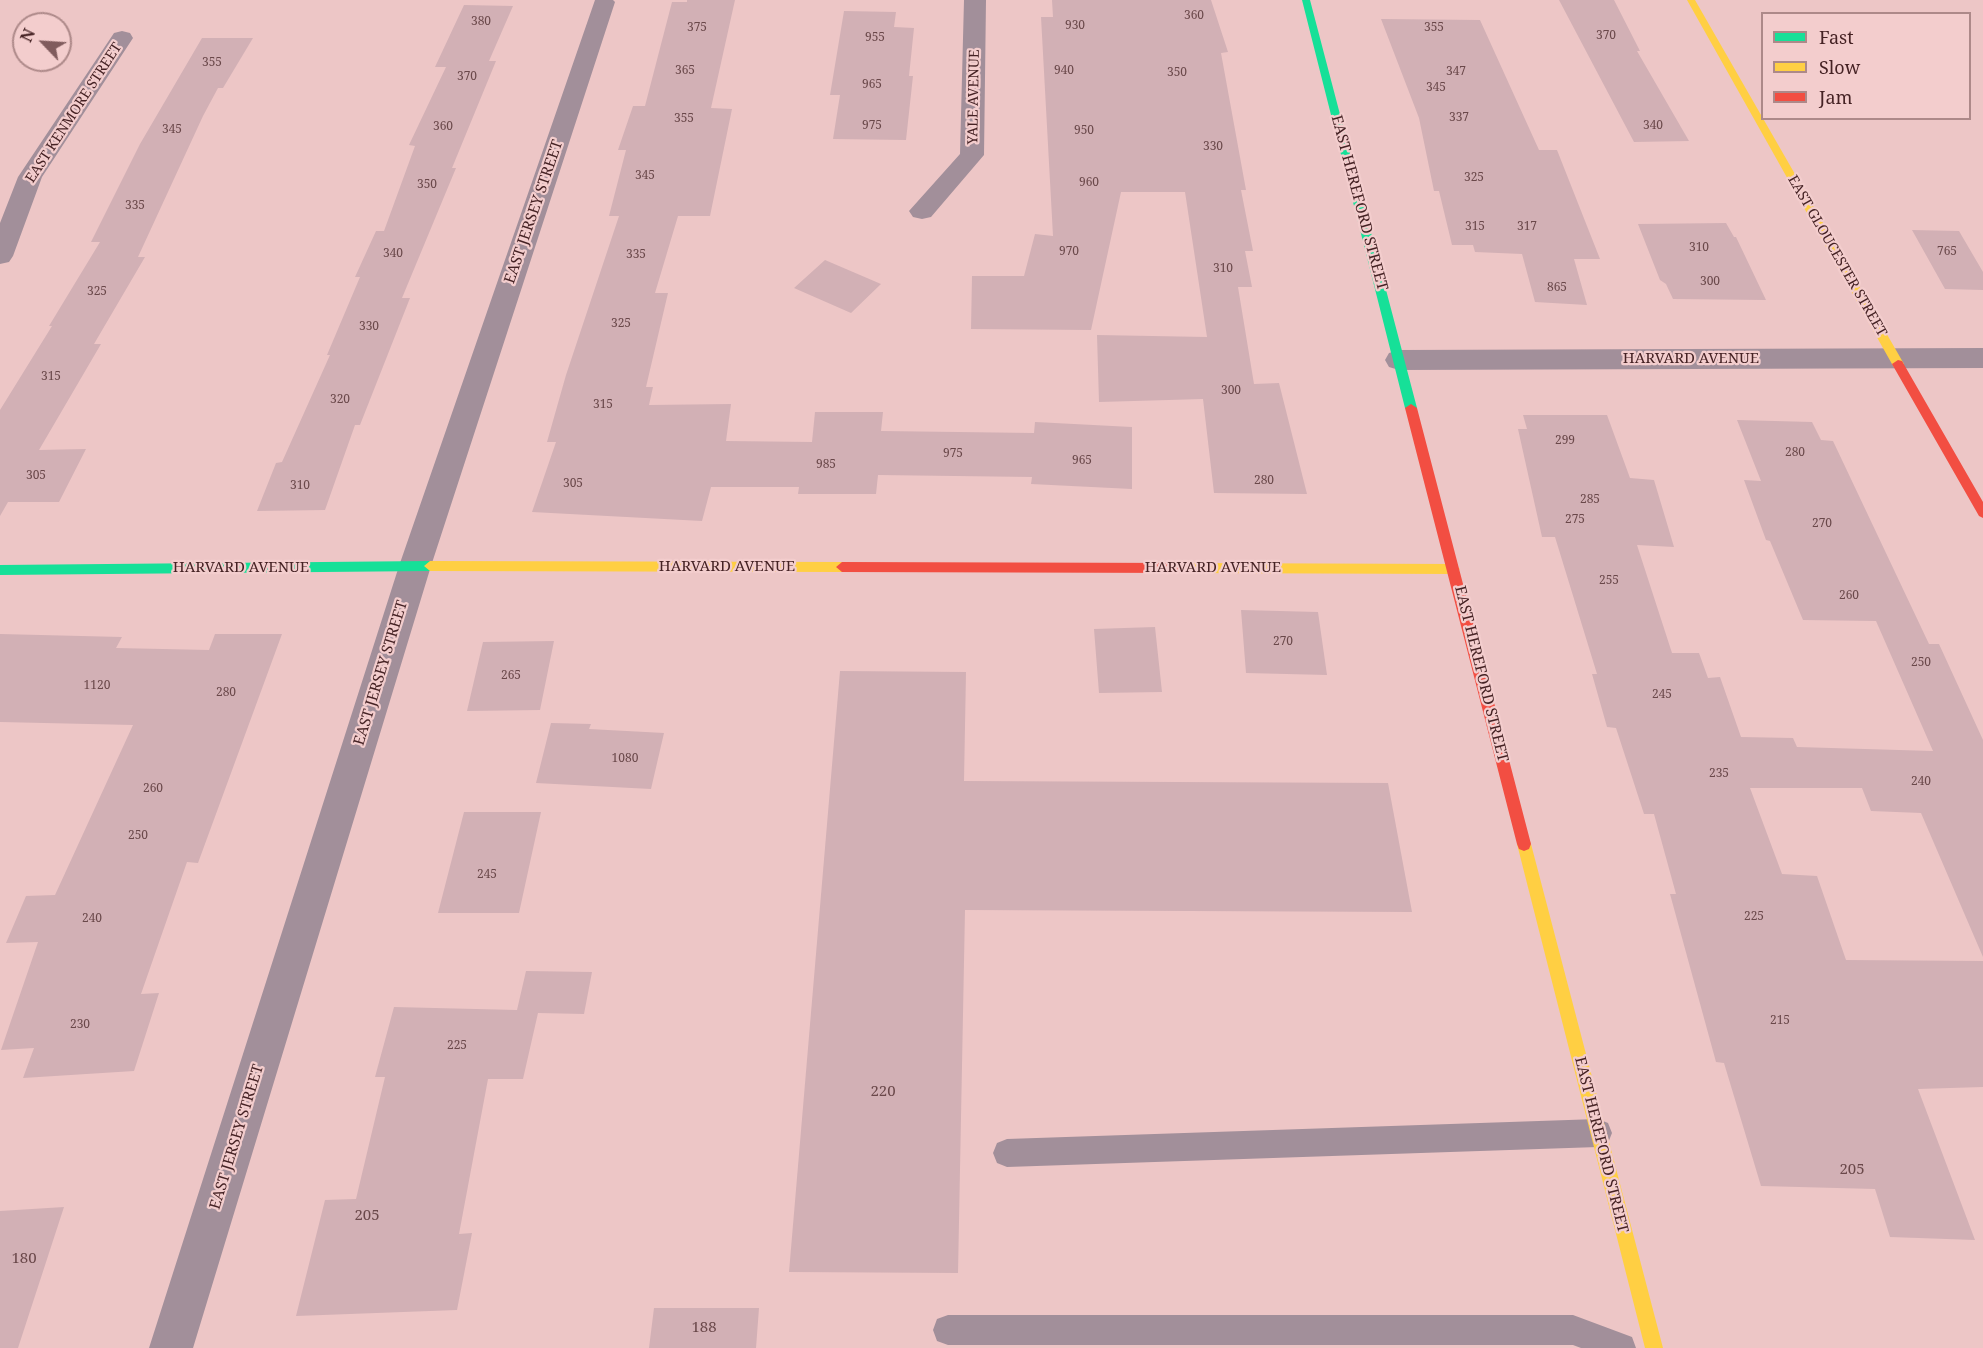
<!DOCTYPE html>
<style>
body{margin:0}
#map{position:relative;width:1983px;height:1348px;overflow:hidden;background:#edc6c6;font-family:"Noto Serif",serif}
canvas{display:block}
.legend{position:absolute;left:1761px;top:12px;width:210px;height:108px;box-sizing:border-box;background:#f3cdcd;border:2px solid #ad8989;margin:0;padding:8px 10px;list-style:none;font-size:18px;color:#452224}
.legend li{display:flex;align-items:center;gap:12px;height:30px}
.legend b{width:30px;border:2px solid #ad8989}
.north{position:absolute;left:12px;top:12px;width:60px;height:60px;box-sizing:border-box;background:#f3cdcd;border:2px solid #ad8989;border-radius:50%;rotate:295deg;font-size:16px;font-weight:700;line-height:24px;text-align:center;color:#452224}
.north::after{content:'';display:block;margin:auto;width:21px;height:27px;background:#805b5d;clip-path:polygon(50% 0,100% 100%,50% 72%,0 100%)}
</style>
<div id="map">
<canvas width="1983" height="1348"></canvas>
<ul class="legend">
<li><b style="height:8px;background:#16e098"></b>Fast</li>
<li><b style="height:8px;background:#ffcf43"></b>Slow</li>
<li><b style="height:8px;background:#f24e42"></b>Jam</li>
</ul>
<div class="north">N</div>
</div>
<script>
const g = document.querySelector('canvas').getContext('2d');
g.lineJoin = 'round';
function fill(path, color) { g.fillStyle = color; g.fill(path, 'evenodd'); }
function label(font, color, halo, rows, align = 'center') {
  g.font = font + ' "Noto Serif",serif'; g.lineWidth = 4.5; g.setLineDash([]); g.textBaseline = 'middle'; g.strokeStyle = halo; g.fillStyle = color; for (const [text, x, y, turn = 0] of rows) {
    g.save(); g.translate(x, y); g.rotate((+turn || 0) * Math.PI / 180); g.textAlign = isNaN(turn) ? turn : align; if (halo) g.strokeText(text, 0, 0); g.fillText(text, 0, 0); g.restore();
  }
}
fill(new Path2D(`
 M 687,0 L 735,0 L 711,108 L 732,109 L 710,216 L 678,216 L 655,293 L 668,293 L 646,387 L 653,387 L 649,405 L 731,404 L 726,441 L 812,442 L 815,412 L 883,412 L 881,431 L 1034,433 L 1035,422 L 1132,427 L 1132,489 L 1031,484 L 1032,477 L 878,475 L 876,494 L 798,494 L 799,487 L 711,487 L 702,521 L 532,512 L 556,442 L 547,442 L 566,375 L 619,216 L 609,216 L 626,150 L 618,150 L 633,106 L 645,106 L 672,2 L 687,2 Z
 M 1052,0 L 1211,0 L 1228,52 L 1221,53 L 1246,190 L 1241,190 L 1253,251 L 1245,251 L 1252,287 L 1238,287 L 1254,384 L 1279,383 L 1307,494 L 1214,493 L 1203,399 L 1099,402 L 1097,335 L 1207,337 L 1185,192 L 1121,192 L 1091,330 L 971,329 L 972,276 L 1024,276 L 1035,234 L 1053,236 L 1041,17 L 1053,17 Z
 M 1559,0 L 1614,0 L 1640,51 L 1637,51 L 1689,141 L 1634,142 Z
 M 464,5 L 513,6 L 489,61 L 496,61 L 452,168 L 456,168 L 402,298 L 410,298 L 360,425 L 355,425 L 325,510 L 257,511 L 276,463 L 282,462 L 330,355 L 327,355 L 360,277 L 355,277 L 376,231 L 384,231 L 415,146 L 409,145 L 446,67 L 435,67 Z
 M 844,11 L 896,12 L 894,27 L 914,28 L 909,76 L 913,76 L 906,140 L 833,139 L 840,95 L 830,95 Z
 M 1381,19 L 1480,20 L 1539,150 L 1557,150 L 1600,259 L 1574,259 L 1587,305 L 1535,302 L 1522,254 L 1475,252 L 1473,245 L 1452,245 L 1439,191 L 1434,191 L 1419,118 Z
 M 202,38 L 253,38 L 223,88 L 218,88 L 203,116 L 138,257 L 145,257 L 94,344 L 101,344 L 39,450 L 86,449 L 59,502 L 8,502 L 0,516 L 0,410 L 52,326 L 49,326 L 100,242 L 91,242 L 140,144 Z
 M 1726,223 L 1734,237 L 1736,237 L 1766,300 L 1673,299 L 1666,284 L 1660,280 L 1638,224 Z
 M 1912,230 L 1959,231 L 1983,272 L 1983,290 L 1945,289 Z
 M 825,260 L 881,284 L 851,313 L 794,288 Z
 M 1523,415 L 1607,415 L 1630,478 L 1654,480 L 1674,547 L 1637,545 L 1672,653 L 1699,653 L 1708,678 L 1720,677 L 1741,737 L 1793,738 L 1797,747 L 1933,751 L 1876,621 L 1803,620 L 1770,541 L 1766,540 L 1744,480 L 1761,481 L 1737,420 L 1812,422 L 1821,440 L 1833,441 L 1929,644 L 1939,644 L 1983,740 L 1983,957 L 1921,813 L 1871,811 L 1862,788 L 1750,788 L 1782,874 L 1817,876 L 1846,960 L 1983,961 L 1983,1087 L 1918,1089 L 1975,1240 L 1890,1237 L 1875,1189 L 1761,1186 L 1724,1063 L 1716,1062 L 1670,894 L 1676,894 L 1654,814 L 1644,814 L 1616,728 L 1607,727 L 1592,674 L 1597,674 L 1555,537 L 1542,537 L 1518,429 L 1527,429 Z
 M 1241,610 L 1318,612 L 1327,675 L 1246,673 Z
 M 1155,627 L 1162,692 L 1099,693 L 1094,629 Z
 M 0,634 L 122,637 L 116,648 L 209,650 L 215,634 L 282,634 L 198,863 L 187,862 L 141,994 L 159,993 L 134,1071 L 23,1078 L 34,1048 L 1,1050 L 38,942 L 6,943 L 26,896 L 55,895 L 133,725 L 0,722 Z
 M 554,641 L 540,710 L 467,711 L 483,642 Z
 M 840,671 L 966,672 L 964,781 L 1388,783 L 1412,912 L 965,910 L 958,1273 L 789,1272 Z
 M 551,723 L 591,724 L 589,729 L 664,733 L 651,789 L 536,783 Z
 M 464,812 L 541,812 L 519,913 L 438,913 Z
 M 526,971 L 592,972 L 584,1014 L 538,1013 L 523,1079 L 488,1079 L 459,1234 L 472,1233 L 457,1310 L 296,1316 L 325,1200 L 356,1199 L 385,1077 L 375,1077 L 394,1007 L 517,1010 Z
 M 64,1207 L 18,1348 L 0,1348 L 0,1211 Z
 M 654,1308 L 759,1308 L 756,1348 L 649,1348 Z`), '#d2b0b5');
fill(new Path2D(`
 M 1598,1119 L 1608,1123 L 1612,1133 L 1608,1143 L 1598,1147 L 1007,1167 L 997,1163 L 993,1153 L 997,1143 L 1007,1139 Z
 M 948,1315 L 1573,1315 L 1632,1337 L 1636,1348 L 1581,1348 L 1573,1345 L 948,1345 L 937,1341 L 933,1330 L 937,1319 Z`), '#a28f9a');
fill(new Path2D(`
 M 595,0 L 613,0 L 615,2 L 431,566 L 193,1348 L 149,1348 L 399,566 Z
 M 964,0 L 986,0 L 984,155 L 931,217 L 922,219 L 913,217 L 909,211 L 960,154 Z
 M 122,31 L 130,33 L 133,38 L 42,177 L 13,256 L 9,262 L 0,264 L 0,223 L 18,177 L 114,33 Z
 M 1983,348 L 1983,368 L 1399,370 L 1389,367 L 1385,360 L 1389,353 L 1399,350 Z`), '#a28f9a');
fill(new Path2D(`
 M 1302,0 L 1310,0 L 1417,408 L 1411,412 L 1405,408 Z
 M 430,561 L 436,566 L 430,571 L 0,575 L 0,565 Z`), '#16e098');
fill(new Path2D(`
 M 1687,0 L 1695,0 L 1904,364 L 1902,367 L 1894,367 L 1892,364 Z
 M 430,561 L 842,562 L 848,567 L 842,572 L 430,571 L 424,566 Z
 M 1185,563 L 1454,564 L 1460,569 L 1454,574 L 1185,573 L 1179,568 Z
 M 1524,837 L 1529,839 L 1531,844 L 1663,1348 L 1645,1348 L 1517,844 L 1519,839 Z`), '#ffcf43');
fill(new Path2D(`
 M 1898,360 L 1902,361 L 1983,502 L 1983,518 L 1979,516 L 1892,364 Z
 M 1411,404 L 1417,408 L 1531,844 L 1529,849 L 1524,851 L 1519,849 L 1517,844 L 1405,408 Z
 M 842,562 L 1185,563 L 1191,568 L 1185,573 L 842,572 L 836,567 Z`), '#f24e42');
label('12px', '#6a484a', null, [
 ["360",1194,16],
 ["380",481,22],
 ["930",1075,26],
 ["375",697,28],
 ["355",1434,28],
 ["370",1606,36],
 ["955",875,38],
 ["355",212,63],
 ["365",685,71],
 ["940",1064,71],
 ["347",1456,72],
 ["350",1177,73],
 ["370",467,77],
 ["965",872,85],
 ["345",1436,88],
 ["337",1459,118],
 ["355",684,119],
 ["975",872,126],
 ["340",1653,126],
 ["360",443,127],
 ["345",172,130],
 ["950",1084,131],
 ["330",1213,147],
 ["345",645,176],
 ["325",1474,178],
 ["960",1089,183],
 ["350",427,185],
 ["335",135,206],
 ["315",1475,227],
 ["317",1527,227],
 ["310",1699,248],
 ["970",1069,252],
 ["765",1947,252],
 ["340",393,254],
 ["335",636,255],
 ["310",1223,269],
 ["300",1710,282],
 ["865",1557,288],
 ["325",97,292],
 ["325",621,324],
 ["330",369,327],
 ["315",51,377],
 ["300",1231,391],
 ["320",340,400],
 ["315",603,405],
 ["299",1565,441],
 ["280",1795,453],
 ["975",953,454],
 ["965",1082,461],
 ["985",826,465],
 ["305",36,476],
 ["280",1264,481],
 ["305",573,484],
 ["310",300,486],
 ["285",1590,500],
 ["275",1575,520],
 ["270",1822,524],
 ["255",1609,581],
 ["260",1849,596],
 ["270",1283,642],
 ["250",1921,663],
 ["265",511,676],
 ["1120",97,686],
 ["280",226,693],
 ["245",1662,695],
 ["1080",625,759],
 ["235",1719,774],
 ["240",1921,782],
 ["260",153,789],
 ["250",138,836],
 ["245",487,875],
 ["225",1754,917],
 ["240",92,919],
 ["215",1780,1021],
 ["230",80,1025],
 ["225",457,1046]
]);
label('14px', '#452224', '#f3cdcd', [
 ["YALE AVENUE",974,97,-89],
 ["EAST KENMORE STREET",74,113,-57],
 ["EAST GLOUCESTER STREET",1837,256,60]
]);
label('15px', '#452224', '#f3cdcd', [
 ["EAST HEREFORD STREET",1359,203,75],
 ["EAST JERSEY STREET",534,212,-71],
 ["HARVARD AVENUE",1691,359],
 ["HARVARD AVENUE",727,567],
 ["HARVARD AVENUE",241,568],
 ["HARVARD AVENUE",1213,568],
 ["EAST JERSEY STREET",381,673,-73],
 ["EAST HEREFORD STREET",1481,674,76],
 ["EAST JERSEY STREET",237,1137,-73],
 ["EAST HEREFORD STREET",1601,1145,76]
]);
label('15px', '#6a484a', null, [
 ["220",883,1092],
 ["205",1852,1170],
 ["205",367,1216],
 ["180",24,1259],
 ["188",704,1328]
]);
</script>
